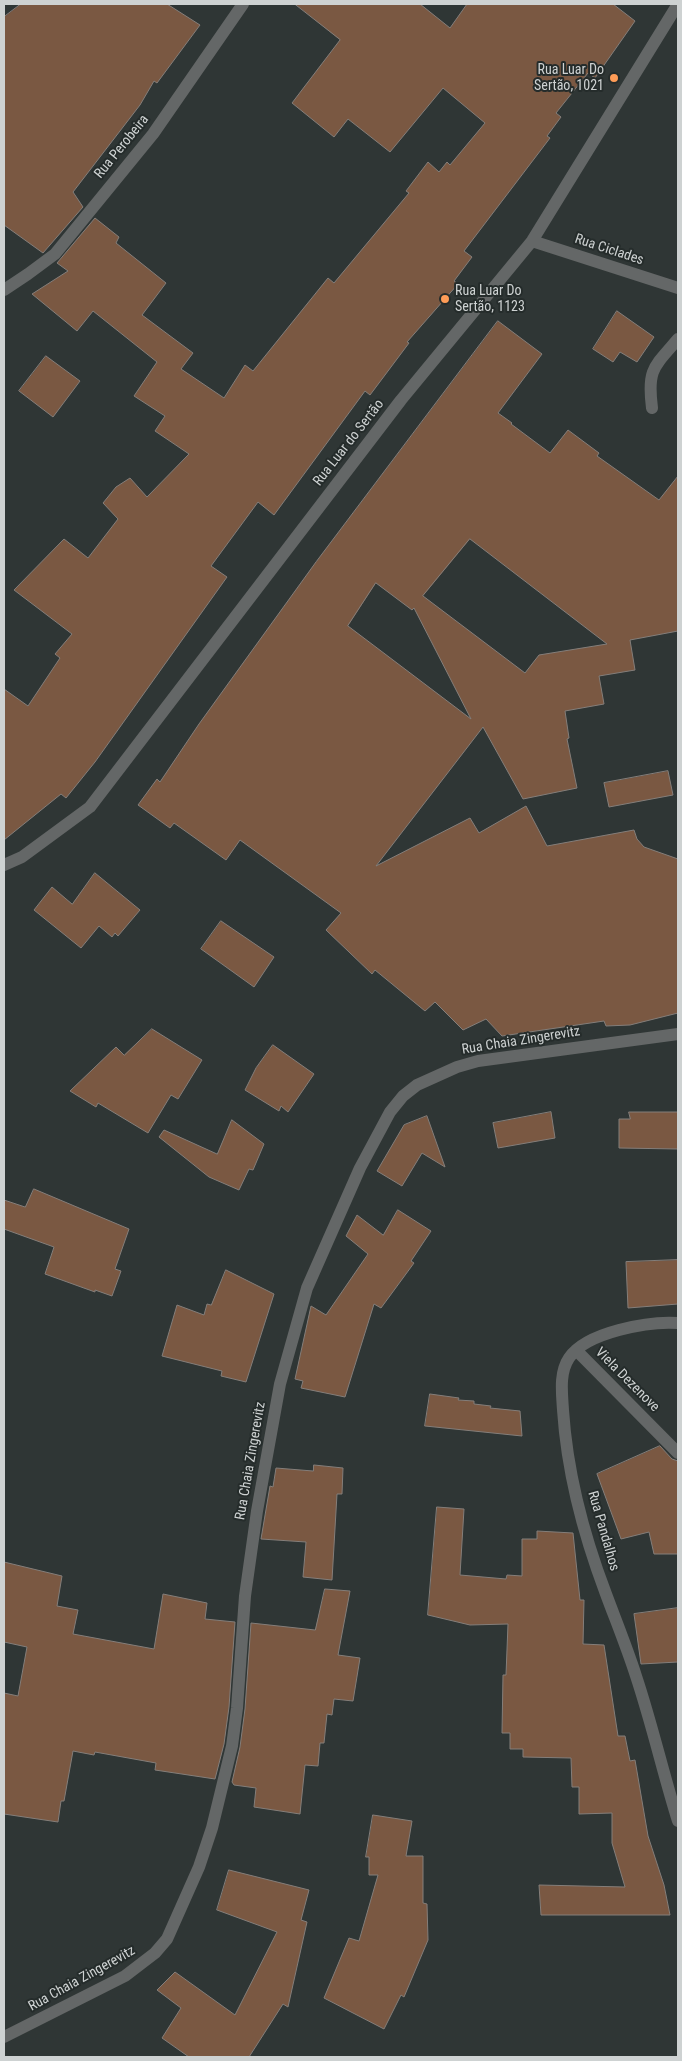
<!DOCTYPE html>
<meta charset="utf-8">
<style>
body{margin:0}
#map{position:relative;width:682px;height:2061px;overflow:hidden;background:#2f3635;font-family:"Roboto Condensed",sans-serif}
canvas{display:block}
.frame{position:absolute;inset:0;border:5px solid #ced2d2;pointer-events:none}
</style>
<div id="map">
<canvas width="682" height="2061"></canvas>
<div class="frame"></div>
</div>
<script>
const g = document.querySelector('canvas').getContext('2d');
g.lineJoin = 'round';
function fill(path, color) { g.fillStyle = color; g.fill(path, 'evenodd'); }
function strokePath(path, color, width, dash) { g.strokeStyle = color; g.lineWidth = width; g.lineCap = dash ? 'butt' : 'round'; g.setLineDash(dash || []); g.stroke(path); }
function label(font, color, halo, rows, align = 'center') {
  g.font = font + ' "Roboto Condensed",sans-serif'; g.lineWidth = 4; g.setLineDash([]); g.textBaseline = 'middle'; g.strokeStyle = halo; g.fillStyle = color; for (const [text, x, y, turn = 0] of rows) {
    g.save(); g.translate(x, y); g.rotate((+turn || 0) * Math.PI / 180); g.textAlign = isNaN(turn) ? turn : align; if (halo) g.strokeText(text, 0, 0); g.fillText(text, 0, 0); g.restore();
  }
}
const building = new Path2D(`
 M 21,4 L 167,4 L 200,25 L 157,83 L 154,81 L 140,105 L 73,192 L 83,207 L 43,253 L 4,225 L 4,17 Z
 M 295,4 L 420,4 L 450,28 L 467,4 L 613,4 L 635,21 L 595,78 L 588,73 L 556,113 L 561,117 L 547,136 L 550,138 L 464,251 L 472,257 L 454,281 L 458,284 L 407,342 L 409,343 L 370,395 L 365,391 L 274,515 L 258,502 L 211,566 L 227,577 L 95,762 L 66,798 L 61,794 L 4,840 L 4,689 L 28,706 L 60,658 L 55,654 L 72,634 L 14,590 L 64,539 L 88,558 L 118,519 L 103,503 L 116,487 L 130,478 L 147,497 L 189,454 L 155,431 L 165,416 L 134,396 L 157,362 L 93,311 L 77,331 L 32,294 L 68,271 L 57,263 L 95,218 L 119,237 L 116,243 L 166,283 L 142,315 L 193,353 L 181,369 L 224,398 L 245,365 L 253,371 L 328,278 L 334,283 L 409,193 L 406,191 L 428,162 L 439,172 L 447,162 L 450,165 L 485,123 L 443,88 L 390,152 L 348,119 L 334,137 L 292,103 L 340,40 Z
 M 617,311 L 654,337 L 637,362 L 620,352 L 613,362 L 593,349 Z
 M 498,321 L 542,354 L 498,413 L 512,423 L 511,424 L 550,453 L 568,430 L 599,453 L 597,456 L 659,500 L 678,476 L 678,631 L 630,640 L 635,670 L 599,676 L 604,704 L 565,711 L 569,738 L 567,739 L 577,788 L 523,799 L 483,727 L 376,866 L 470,818 L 479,833 L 526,806 L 547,846 L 634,830 L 637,839 L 644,847 L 678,859 L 678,1013 L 630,1025 L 606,1026 L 604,1021 L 502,1036 L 486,1019 L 463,1030 L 435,1002 L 425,1011 L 375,970 L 372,974 L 326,930 L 341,913 L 240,840 L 226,860 L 174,823 L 170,828 L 138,805 L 157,779 L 160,782 L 199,724 L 316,562 ZM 470,539 L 607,644 L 539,655 L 525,673 L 423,596 ZM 376,583 L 412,610 L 414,608 L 471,719 L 348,626 Z
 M 46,356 L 80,381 L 53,417 L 19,391 Z
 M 668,771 L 673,795 L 609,807 L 604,783 Z
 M 95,873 L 140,910 L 118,936 L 115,933 L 112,937 L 99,926 L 81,948 L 34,910 L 52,887 L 72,904 Z
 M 221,921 L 274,957 L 254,987 L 201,949 Z
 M 152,1029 L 202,1060 L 178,1099 L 171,1095 L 148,1133 L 98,1103 L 96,1107 L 70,1091 L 116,1047 L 124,1055 Z
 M 273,1045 L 314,1074 L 288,1112 L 281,1106 L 279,1111 L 245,1090 L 256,1068 Z
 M 551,1112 L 555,1138 L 498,1148 L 493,1123 Z
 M 629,1112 L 678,1112 L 678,1149 L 619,1148 L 619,1119 L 630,1119 Z
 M 427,1116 L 445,1167 L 422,1153 L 402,1186 L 377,1171 L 404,1125 Z
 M 232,1120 L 264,1144 L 253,1170 L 249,1169 L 239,1190 L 209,1177 L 159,1137 L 164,1130 L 217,1154 Z
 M 34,1189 L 129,1229 L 115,1269 L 121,1271 L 112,1296 L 95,1290 L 95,1292 L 45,1274 L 54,1247 L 4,1229 L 4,1200 L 25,1207 Z
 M 398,1210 L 431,1231 L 411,1261 L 414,1263 L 381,1308 L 374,1304 L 345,1397 L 301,1388 L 303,1381 L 295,1379 L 311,1306 L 326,1315 L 368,1254 L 346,1236 L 357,1215 L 383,1235 Z
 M 678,1260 L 678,1304 L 628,1308 L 626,1262 Z
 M 226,1270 L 274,1294 L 246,1382 L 221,1376 L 222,1371 L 162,1356 L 177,1305 L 204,1315 L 207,1304 L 211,1305 Z
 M 430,1394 L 459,1398 L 458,1400 L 474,1401 L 474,1404 L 491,1406 L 490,1408 L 520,1411 L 522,1436 L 425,1426 Z
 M 660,1446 L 672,1459 L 678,1461 L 678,1554 L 654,1554 L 649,1532 L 621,1539 L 597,1474 Z
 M 314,1465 L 343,1468 L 342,1494 L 337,1494 L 332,1580 L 303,1577 L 306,1542 L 261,1539 L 270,1486 L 273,1487 L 276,1468 L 313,1471 Z
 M 437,1507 L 464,1509 L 460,1575 L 506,1579 L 507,1575 L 522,1576 L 522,1539 L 537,1539 L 537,1531 L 573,1533 L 580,1600 L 584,1600 L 583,1644 L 604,1645 L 618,1736 L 625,1736 L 630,1761 L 635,1760 L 648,1836 L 664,1885 L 670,1915 L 541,1915 L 539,1885 L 625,1887 L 612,1843 L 612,1813 L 579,1814 L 579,1787 L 572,1787 L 571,1758 L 523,1757 L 523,1749 L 510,1749 L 510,1733 L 502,1733 L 503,1675 L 506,1675 L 508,1624 L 470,1625 L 428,1615 Z
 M 4,1562 L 62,1576 L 57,1606 L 78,1610 L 73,1634 L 154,1649 L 163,1594 L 207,1603 L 205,1619 L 235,1622 L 229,1707 L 224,1744 L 215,1779 L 155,1770 L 156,1763 L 95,1752 L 94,1755 L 73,1751 L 64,1801 L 61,1801 L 58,1822 L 4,1814 L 4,1693 L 18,1696 L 27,1647 L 4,1642 Z
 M 325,1589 L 350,1591 L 338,1655 L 360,1658 L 353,1701 L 334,1699 L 332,1715 L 327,1714 L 324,1743 L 320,1743 L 318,1766 L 305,1765 L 300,1814 L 254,1807 L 256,1788 L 234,1785 L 232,1782 L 240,1747 L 245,1709 L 251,1623 L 315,1630 Z
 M 678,1608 L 678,1662 L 641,1664 L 634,1614 Z
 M 373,1815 L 412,1821 L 406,1856 L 423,1856 L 423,1903 L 427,1904 L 428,1940 L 404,1997 L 401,1995 L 384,2029 L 324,1998 L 349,1938 L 359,1941 L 378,1875 L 369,1875 L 369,1857 L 366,1857 Z
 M 229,1870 L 309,1890 L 301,1920 L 307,1922 L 288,2007 L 283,2004 L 249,2057 L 189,2057 L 162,2038 L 181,2008 L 157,1990 L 175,1972 L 235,2015 L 277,1932 L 217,1910 Z`);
fill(building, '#7a5842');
strokePath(building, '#847e7a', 1);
strokePath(new Path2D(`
 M 532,241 L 678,288
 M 4,290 L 28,274 L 55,254 L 153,134 L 243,4
 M 652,408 C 647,369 654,367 678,339
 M 4,865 L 22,857 L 90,807 L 401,400 L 532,241 L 678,4
 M 678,1323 C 649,1321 586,1332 569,1358 C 559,1373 562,1393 563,1410 C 567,1471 584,1536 606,1594 C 616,1621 627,1648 636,1676 C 652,1724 663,1773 678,1821
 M 576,1350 L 678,1453
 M 4,2037 L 125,1976 L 155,1953 L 167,1939 L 199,1867 L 212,1828 L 232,1746 L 237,1708 L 245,1596 L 257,1511 L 280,1384 L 307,1288 L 360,1168 L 390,1112 L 403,1096 L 417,1085 L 457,1067 L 478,1061 L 678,1034`), '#646767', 12);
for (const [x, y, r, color] of [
 [614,78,5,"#fe9c57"],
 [445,299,5,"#fe9c57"]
]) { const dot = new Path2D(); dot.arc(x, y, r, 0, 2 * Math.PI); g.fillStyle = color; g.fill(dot); strokePath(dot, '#252c2b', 2); }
label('14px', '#ced2d2', '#252c2b', [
 ["Rua Luar Do",604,70],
 ["Sertão, 1021",604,86],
 ["Rua Luar Do",455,291,"left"],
 ["Sertão, 1123",455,307,"left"]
], 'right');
label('14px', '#ced2d2', '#252c2b', [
 ["Rua Perobeira",122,147,-51],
 ["Rua Ciclades",609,250,18],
 ["Rua Luar do Sertão",349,443,-52],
 ["Rua Chaia Zingerevitz",521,1041,-9],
 ["Viela Dezenove",627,1380,45],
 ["Rua Chaia Zingerevitz",251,1461,-80],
 ["Rua Pandalhos",603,1531,74],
 ["Rua Chaia Zingerevitz",82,1979,-29]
]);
</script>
